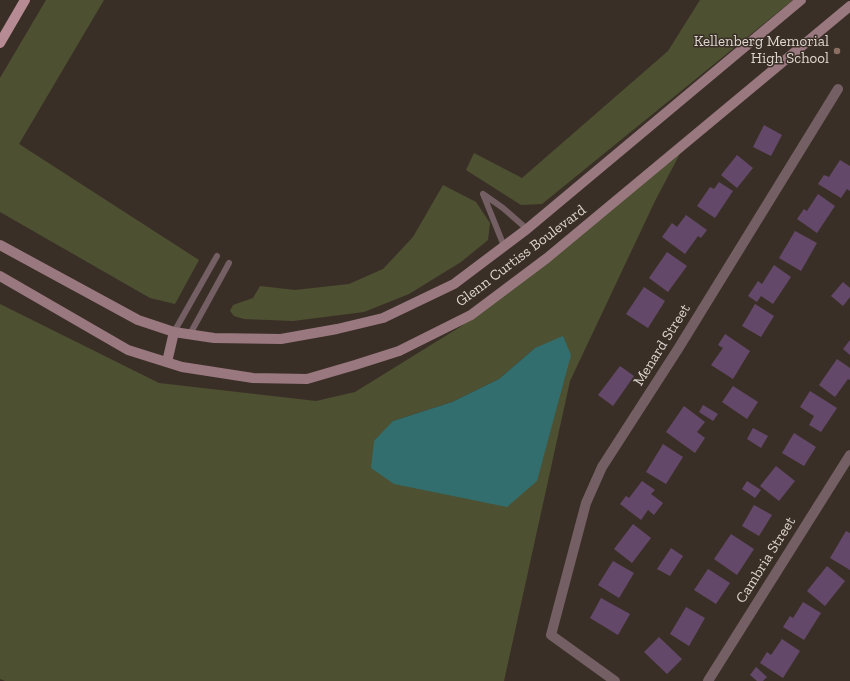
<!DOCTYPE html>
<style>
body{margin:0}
canvas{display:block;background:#3a2f26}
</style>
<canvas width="850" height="681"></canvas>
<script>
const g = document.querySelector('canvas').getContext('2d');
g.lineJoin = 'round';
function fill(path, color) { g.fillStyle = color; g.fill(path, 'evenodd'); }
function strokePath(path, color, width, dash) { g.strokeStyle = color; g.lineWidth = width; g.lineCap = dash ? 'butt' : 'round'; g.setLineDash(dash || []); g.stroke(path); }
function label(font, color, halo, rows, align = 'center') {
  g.font = font + ' "Zilla Slab",serif'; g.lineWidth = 3; g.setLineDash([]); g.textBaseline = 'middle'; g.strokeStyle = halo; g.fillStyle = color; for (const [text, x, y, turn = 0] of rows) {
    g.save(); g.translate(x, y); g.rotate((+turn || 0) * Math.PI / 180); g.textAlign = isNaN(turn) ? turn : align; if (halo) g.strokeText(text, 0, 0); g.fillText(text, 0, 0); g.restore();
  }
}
fill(new Path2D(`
 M 46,0 L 104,0 L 19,144 L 199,260 L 175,304 L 150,298 L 0,212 L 0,78 Z
 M 700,0 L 793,0 L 542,204 L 521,205 L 466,170 L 474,153 L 522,178 L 668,51 Z
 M 684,146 L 655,201 L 570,381 L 504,681 L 5,681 L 0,679 L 0,304 L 159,383 L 316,401 L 355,392 L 460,327 L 552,258 ZM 535,348 L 537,481 L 393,421 L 452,402 L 499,379 Z
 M 443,185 L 476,202 L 490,223 L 488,240 L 461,262 L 409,294 L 364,312 L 293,321 L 244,319 L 234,316 L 230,311 L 233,305 L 253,298 L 260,286 L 295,290 L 349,284 L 383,269 L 413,237 Z`), '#4d5031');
fill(new Path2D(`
 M 563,336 L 571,355 L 537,481 L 507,507 L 394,484 L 371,468 L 374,441 L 393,421 L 452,402 L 499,379 L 535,348 Z`), '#326e6e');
fill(new Path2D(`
 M 764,125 L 782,135 L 771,156 L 753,147 Z
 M 737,155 L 753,168 L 737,188 L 721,175 Z
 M 840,160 L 850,166 L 850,191 L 847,189 L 841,198 L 818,184 L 824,175 L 829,177 Z
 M 719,182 L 733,191 L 715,218 L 697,206 L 710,187 L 714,189 Z
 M 818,194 L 835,206 L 817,233 L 797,219 L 804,209 L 807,211 Z
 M 686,215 L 707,230 L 701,238 L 698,236 L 685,254 L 662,237 L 672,223 L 677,227 Z
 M 795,231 L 817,243 L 801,271 L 779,258 Z
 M 667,252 L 687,266 L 668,292 L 649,278 Z
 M 774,265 L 791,277 L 773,304 L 761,296 L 757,302 L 748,296 L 758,281 L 762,284 Z
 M 843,282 L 850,288 L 850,297 L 843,306 L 831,296 Z
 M 644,287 L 665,301 L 648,328 L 626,314 Z
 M 755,304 L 774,316 L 761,337 L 742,326 Z
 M 725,334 L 750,351 L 733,379 L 711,365 L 723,348 L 718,345 Z
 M 850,340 L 850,355 L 843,349 Z
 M 837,359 L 850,368 L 850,380 L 848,379 L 835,397 L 819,385 Z
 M 620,366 L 634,376 L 613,406 L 598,395 Z
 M 733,386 L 758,402 L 747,419 L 722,402 Z
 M 810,391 L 837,408 L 821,432 L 809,425 L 814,416 L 800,407 Z
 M 703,405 L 718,414 L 713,421 L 699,412 Z
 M 684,406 L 705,422 L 697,432 L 705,438 L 695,453 L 666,432 Z
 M 753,428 L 768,436 L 761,448 L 747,439 Z
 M 794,433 L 816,447 L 804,466 L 782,453 Z
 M 663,444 L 683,457 L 666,484 L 646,472 Z
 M 776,466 L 795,481 L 779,501 L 760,486 Z
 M 642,481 L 655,490 L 651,494 L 663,503 L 654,515 L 648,510 L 641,520 L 620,504 L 626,496 L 629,498 Z
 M 747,481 L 761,490 L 755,498 L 742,489 Z
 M 754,505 L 772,515 L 759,536 L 742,526 Z
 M 633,524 L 651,538 L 632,563 L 614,549 Z
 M 846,531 L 850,533 L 850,570 L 830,558 Z
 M 731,534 L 754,549 L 737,575 L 714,559 Z
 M 671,548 L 683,556 L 670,576 L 657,569 Z
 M 613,561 L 634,573 L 619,598 L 598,585 Z
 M 827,566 L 845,581 L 825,606 L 807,591 Z
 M 708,569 L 730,583 L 716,604 L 694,590 Z
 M 601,598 L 630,614 L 618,635 L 590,618 Z
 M 803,602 L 821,613 L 804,640 L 783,627 L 790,616 L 793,618 Z
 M 686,607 L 705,618 L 689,646 L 670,634 Z
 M 659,637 L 682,659 L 667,674 L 644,652 Z
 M 782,639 L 800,651 L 783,678 L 760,663 L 767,652 L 771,655 Z
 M 756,667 L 767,677 L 763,681 L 757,681 L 750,675 Z`), '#634869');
strokePath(new Path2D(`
 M 483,194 L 503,208 L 527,229
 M 483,194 L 504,246
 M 174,332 L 217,256
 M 190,334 L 229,263`), '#745f64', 6);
strokePath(new Path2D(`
 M 615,681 L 551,635 L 586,503 L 602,467 L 678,349 L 838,89
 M 708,681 L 850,455`), '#745f64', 10);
strokePath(new Path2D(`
 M 0,245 L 138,320 L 174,332 L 214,338 L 281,339 L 337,329 L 383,318 L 454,284 L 527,229 L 801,0
 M 0,276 L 128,350 L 182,367 L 253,378 L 307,379 L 355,365 L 399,351 L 471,315 L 547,258 L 850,6
 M 167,362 L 174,332`), '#99787f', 10);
strokePath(new Path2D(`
 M 0,43 L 25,0`), '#b68b94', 10);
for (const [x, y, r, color] of [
 [837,51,4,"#8d6e63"]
]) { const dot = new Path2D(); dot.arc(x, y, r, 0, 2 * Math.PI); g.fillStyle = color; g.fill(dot); strokePath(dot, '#3a2f26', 1.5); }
label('15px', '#ded7d1', '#3a2f26', [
 ["Kellenberg Memorial",829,42],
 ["High School",829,59]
], 'right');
label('15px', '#ded7d1', '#3a2f26', [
 ["Glenn Curtiss Boulevard",521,256,-37],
 ["Menard Street",662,345,-58],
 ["Cambria Street",766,560,-58]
]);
</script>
